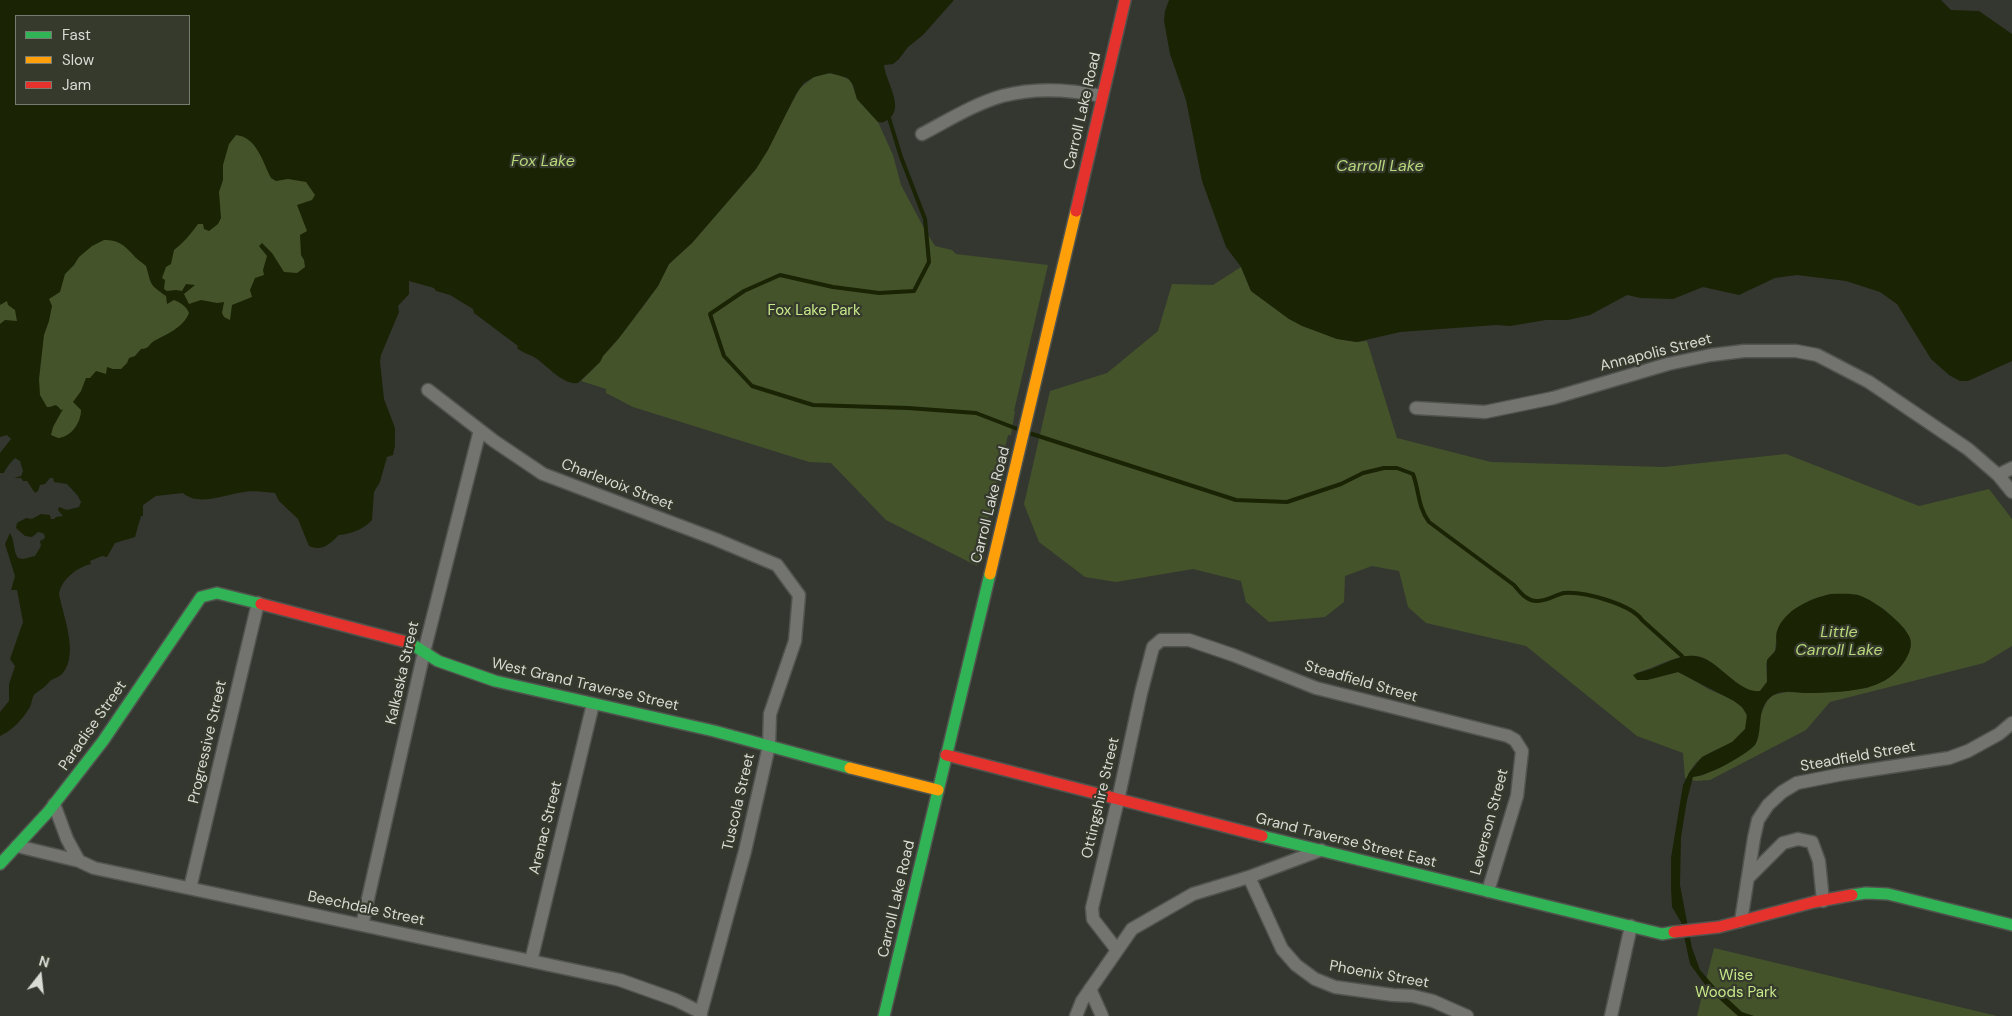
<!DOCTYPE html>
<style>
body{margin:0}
#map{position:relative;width:2012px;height:1016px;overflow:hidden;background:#343730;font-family:"DM Sans",sans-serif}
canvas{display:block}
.legend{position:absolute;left:15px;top:15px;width:175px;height:90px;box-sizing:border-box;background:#353a2d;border:1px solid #777b70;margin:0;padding:6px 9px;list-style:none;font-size:15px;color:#d9dcd5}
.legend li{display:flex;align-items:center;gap:10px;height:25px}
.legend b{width:25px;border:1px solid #777b70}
.north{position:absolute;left:15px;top:951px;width:50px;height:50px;-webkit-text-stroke:4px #353a2d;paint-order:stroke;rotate:16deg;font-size:14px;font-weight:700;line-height:20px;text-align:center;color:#d9dcd5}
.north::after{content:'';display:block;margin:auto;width:18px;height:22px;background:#d9dcd5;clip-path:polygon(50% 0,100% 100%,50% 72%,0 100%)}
</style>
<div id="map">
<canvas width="2012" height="1016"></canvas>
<ul class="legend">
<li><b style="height:6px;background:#30b455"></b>Fast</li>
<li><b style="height:6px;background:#ff9f0a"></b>Slow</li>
<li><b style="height:6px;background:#e5322d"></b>Jam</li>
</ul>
<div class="north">N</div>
</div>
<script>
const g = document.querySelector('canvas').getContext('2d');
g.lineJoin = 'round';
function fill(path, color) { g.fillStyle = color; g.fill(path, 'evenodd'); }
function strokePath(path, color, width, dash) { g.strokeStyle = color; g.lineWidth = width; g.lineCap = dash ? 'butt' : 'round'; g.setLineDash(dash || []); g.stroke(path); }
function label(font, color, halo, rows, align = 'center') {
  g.font = font + ' "DM Sans",sans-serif'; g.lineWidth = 4.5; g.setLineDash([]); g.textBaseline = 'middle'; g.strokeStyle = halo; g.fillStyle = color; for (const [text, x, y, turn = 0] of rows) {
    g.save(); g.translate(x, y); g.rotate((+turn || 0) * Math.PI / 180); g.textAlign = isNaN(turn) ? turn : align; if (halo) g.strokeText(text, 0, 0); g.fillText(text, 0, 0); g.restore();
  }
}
fill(new Path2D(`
 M 0,0 L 16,16 L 16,104 L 189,104 L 321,143 L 343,273 L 58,457 L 0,385 Z
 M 826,73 L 840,75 L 851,81 L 857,99 L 878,122 L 893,155 L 901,185 L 925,230 L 935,246 L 952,250 L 956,254 L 1048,265 L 1014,411 L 1015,411 L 1011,435 L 1008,435 L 977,566 L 886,520 L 831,463 L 809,462 L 633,407 L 606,393 L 606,389 L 581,381 L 600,362 L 603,356 L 619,338 L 642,308 L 658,286 L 669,264 L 692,243 L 756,169 L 800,88 L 814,77 Z
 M 1241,267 L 1251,291 L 1289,319 L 1337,339 L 1356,342 L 1367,341 L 1397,438 L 1491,462 L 1664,467 L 1786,454 L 1919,506 L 1989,489 L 2012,519 L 2012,646 L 1984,663 L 1830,702 L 1806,730 L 1710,780 L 1696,781 L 1685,778 L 1683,753 L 1637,736 L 1526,646 L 1426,623 L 1408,607 L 1399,571 L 1372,566 L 1345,576 L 1344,602 L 1325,617 L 1269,622 L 1246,602 L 1241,581 L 1193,569 L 1116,582 L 1085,577 L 1039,542 L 1024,504 L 1050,391 L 1107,373 L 1158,331 L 1172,284 L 1213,285 ZM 1831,594 L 1858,595 L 1884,609 L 1904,629 L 1909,637 L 1911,647 L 1898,669 L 1891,676 L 1867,688 L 1813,693 L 1787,692 L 1773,695 L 1767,701 L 1760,716 L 1757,741 L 1752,748 L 1722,766 L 1701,776 L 1688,775 C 1699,753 1713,753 1732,742 C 1739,738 1745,732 1747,725 C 1751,703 1723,696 1708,689 C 1698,683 1689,677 1678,672 L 1647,680 L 1636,673 C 1656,668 1675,654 1696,656 C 1718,658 1738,695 1760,691 L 1767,682 L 1766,663 L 1775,651 L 1777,631 L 1782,622 L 1794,610 L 1804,604 Z
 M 1714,948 L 1997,1016 L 1697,1016 Z`), '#44532a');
fill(new Path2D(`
 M 0,0 L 954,0 L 923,35 L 908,47 L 899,59 L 893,64 L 884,65 C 885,80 905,107 889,119 C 884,122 883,123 878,122 L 857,99 L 853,85 L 848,78 L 830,73 L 814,77 L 804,83 L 796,94 L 768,150 L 756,169 L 692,243 L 669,264 L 658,286 L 619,338 L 603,356 L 600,362 L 578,383 C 562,385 547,365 534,357 C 528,354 523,353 517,348 L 518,346 L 474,313 L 473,309 L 450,295 L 436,291 L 434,288 L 409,281 L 409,294 L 398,306 L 399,312 L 381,355 L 380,362 L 384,399 L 395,428 L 395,446 L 393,455 L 387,457 L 380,482 L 374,492 L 372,520 C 364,529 351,534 339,535 C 329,544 323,552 309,546 L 298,519 L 279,501 L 275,493 C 267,492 252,490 244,492 C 226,494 198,507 183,493 L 156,496 L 143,505 L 143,516 L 141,516 L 135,537 L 115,543 L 107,557 L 102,556 L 90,561 L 91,564 C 77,567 61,580 59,594 C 63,616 79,653 63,673 C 60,677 54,678 50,681 C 45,687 42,689 36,693 C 32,695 32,703 30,707 C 22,720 13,730 0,736 L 0,712 L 9,701 L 9,684 L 15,666 L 10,659 L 23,622 L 17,590 L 11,590 L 15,576 L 5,544 L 10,533 C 15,541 13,551 18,558 L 23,559 L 35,556 L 41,546 L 40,541 L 44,539 L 45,536 L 43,533 L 38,532 L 32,537 L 25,536 L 16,528 L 17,523 L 26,518 L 32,519 L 41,514 L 50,515 L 51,519 L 54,519 L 56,517 L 63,516 L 58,510 L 59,507 L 67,510 L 79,507 L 81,502 L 78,496 L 67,484 L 54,482 L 53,478 L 50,478 L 45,484 L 40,485 L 38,491 L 35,493 L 27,481 L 23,481 L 21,478 L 14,478 L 21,476 L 23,471 L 20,461 L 15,458 C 11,462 6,468 4,473 L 0,473 L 0,453 L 11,439 L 7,435 L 0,437 L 0,324 L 5,320 L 17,321 L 15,310 L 8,305 L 7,301 L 0,305 ZM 16,16 L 189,16 L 189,104 L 16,104 ZM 236,135 C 257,137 263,163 271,178 L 276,181 L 288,179 L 306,182 L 315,195 L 312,200 L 297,205 L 307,231 L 300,235 L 301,255 L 304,260 L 305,267 L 297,273 L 284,272 L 272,253 L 262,243 L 259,246 L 267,256 L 263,270 L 264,275 L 255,278 L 250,290 L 252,297 L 232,305 L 230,320 L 224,317 L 222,313 L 224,302 L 217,303 L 201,300 L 189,304 L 184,294 L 195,285 L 186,284 L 182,291 L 176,290 L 167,291 L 164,289 L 165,280 L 162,278 L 166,267 L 171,264 L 174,250 C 183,243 191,234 198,224 L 203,224 L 204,229 L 209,231 L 218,224 L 221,218 L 219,192 L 223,180 L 223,165 L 229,144 ZM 104,240 C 120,239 127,248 136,258 C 139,261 143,263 146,266 C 152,286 149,284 166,296 L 167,304 L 174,300 C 180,302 187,307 189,313 C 183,328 167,334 154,341 C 148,345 149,349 141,349 L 135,356 L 129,358 L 127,363 L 121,369 L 113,369 L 107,367 L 106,374 L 96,371 L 90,378 L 86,378 L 81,391 L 73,402 L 81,410 C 81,423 71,437 58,438 L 51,435 L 53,427 L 63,409 L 61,410 C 54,401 54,408 47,407 L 40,395 L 39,379 L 44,335 L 49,321 L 52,306 L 49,299 L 60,292 L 65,274 L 74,265 L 79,257 L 92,246 Z
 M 1169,0 L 1941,0 L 1951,10 L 1979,11 L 2012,34 L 2012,361 L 1968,381 L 1960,381 L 1949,375 L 1931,359 L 1897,304 L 1880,292 L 1846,281 L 1797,275 L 1775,278 L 1739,295 L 1703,287 L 1673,299 L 1641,298 L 1627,295 L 1590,315 L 1568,320 L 1546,320 L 1510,326 L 1496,325 L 1400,332 L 1357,342 L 1337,339 L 1302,326 L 1289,319 L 1251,291 L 1241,267 L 1226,247 L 1202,181 L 1186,100 L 1170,54 L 1164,21 L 1165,11 Z
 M 1831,594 C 1841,594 1852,593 1861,596 C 1875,601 1905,624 1910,638 C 1915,653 1897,674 1884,681 C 1863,692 1837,692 1813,693 C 1800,694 1783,688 1772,696 C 1755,708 1764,730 1755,745 C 1743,757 1710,775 1693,777 L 1687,800 L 1681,837 L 1680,885 L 1692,948 L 1700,970 L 1714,986 L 1742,1012 L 1754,1016 L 1738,1016 L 1709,990 L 1690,964 L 1681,922 L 1672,907 L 1671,888 L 1671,858 L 1683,785 L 1689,773 L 1702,757 L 1732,742 L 1745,729 L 1747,715 L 1742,707 L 1734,701 L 1678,672 L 1647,680 L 1637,680 L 1633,675 C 1639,672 1645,671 1651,669 C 1667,663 1683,652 1700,657 C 1719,662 1740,694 1760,691 L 1767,682 L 1767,660 C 1769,657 1773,654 1775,651 C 1778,646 1775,637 1777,631 C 1784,610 1811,598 1831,594 Z`), '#1a2304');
strokePath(new Path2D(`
 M 889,118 L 901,157 L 925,219 L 929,262 L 914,291 L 879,293 L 833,287 L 780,275 L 744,291 L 710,314 L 724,356 L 752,386 L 813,405 L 908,408 L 976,413 L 1020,430
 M 1029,433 L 1236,500 L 1287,502 L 1341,484 L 1363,473 L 1384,468 L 1397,468 L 1413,474 C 1419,490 1418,508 1429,522 L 1514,585 C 1520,592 1527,602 1538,601 C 1547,601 1555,595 1564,593 C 1583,591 1631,604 1642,620 L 1682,656`), '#1a2304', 4);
const street = new Path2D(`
 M 922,134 C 947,121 974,104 1002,96 C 1035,87 1068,89 1102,96
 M 428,390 L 494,441 L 543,474 L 715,539 L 777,565 L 799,595 L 795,641 L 770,714 L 769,746 L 745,851 L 700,1016
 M 1416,408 L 1485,412 L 1553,398 L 1668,364 L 1711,355 L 1744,351 L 1796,351 L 1817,355 L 1869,382 L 1968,449 L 1998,475 L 2012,492
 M 1998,475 L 2012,468
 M 54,804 L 67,839 L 79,861 L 94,868 L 620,980 L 676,1000 L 700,1012 L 701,1016
 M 17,846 L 79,861
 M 1249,877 L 1282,949 L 1296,965 L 1315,979 L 1335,987 L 1393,995 L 1413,996 L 1433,1001 L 1467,1016
 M 1748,878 L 1783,843 L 1798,839 L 1812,842 L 1819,861 L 1823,901
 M 190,888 L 258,603
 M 1741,921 L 1754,838 L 1758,820 L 1768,805 L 1782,792 L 1797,783 L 1843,774 L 1949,758 L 1968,751 L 1999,734 L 2012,723
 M 362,925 L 424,652 L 480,430
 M 1117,950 L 1093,919 L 1092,908 L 1118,800 L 1141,693 L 1153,647 L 1161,640 L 1189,640 L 1233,655 L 1316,688 L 1508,736 L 1515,740 L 1522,751 L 1517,796 L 1488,891
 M 531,961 L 593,704
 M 1090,989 L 1102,1016
 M 1076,1016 L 1082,1001 L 1132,929 L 1193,894 L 1249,877 L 1321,850
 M 1611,1016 L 1631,926`);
const fast = new Path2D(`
 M 410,643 L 438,661 L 495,681 L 714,731 L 850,768
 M 1262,836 L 1662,934 L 1674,932
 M 0,864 L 48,812 L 103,741 L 201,597 L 217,593 L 261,604
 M 1852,895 L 1866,893 L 1888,894 L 2012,925
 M 884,1016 L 990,574`);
const slow = new Path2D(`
 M 990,574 L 1076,211
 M 850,768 L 938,790`);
const jam = new Path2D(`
 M 1076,211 L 1125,0
 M 261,604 L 410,643
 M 946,755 L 1262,836
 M 1674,932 L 1719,927 L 1814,902 L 1852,895`);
strokePath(street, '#51544e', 15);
strokePath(fast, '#51544e', 14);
strokePath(slow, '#51544e', 14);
strokePath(jam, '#51544e', 14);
strokePath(street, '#737470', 12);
strokePath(fast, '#30b455', 11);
strokePath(slow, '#ff9f0a', 11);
strokePath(jam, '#e5322d', 11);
label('15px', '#d9dcd5', '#353a2d', [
 ["Carroll Lake Road",1083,111,-77],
 ["Annapolis Street",1656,353,-14],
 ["Charlevoix Street",617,485,21],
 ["Carroll Lake Road",991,505,-76],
 ["Kalkaska Street",403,673,-77],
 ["Steadfield Street",1361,682,16],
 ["West Grand Traverse Street",585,685,13],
 ["Paradise Street",93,726,-55],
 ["Progressive Street",208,742,-77],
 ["Steadfield Street",1858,757,-10],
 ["Ottingshire Street",1101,798,-77],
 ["Tuscola Street",739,802,-77],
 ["Leverson Street",1490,822,-75],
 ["Arenac Street",546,828,-76],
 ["Grand Traverse Street East",1346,841,14],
 ["Carroll Lake Road",897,899,-77],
 ["Beechdale Street",366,909,12],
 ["Phoenix Street",1379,975,10]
]);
label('15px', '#c7e88a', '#353a2d', [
 ["Fox Lake Park",814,311],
 ["Wise",1736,976],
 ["Woods Park",1736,993]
]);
label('italic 16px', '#b7d77a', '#353a2d', [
 ["Fox Lake",543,162],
 ["Carroll Lake",1380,167],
 ["Little",1839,633],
 ["Carroll Lake",1839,651]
]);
</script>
